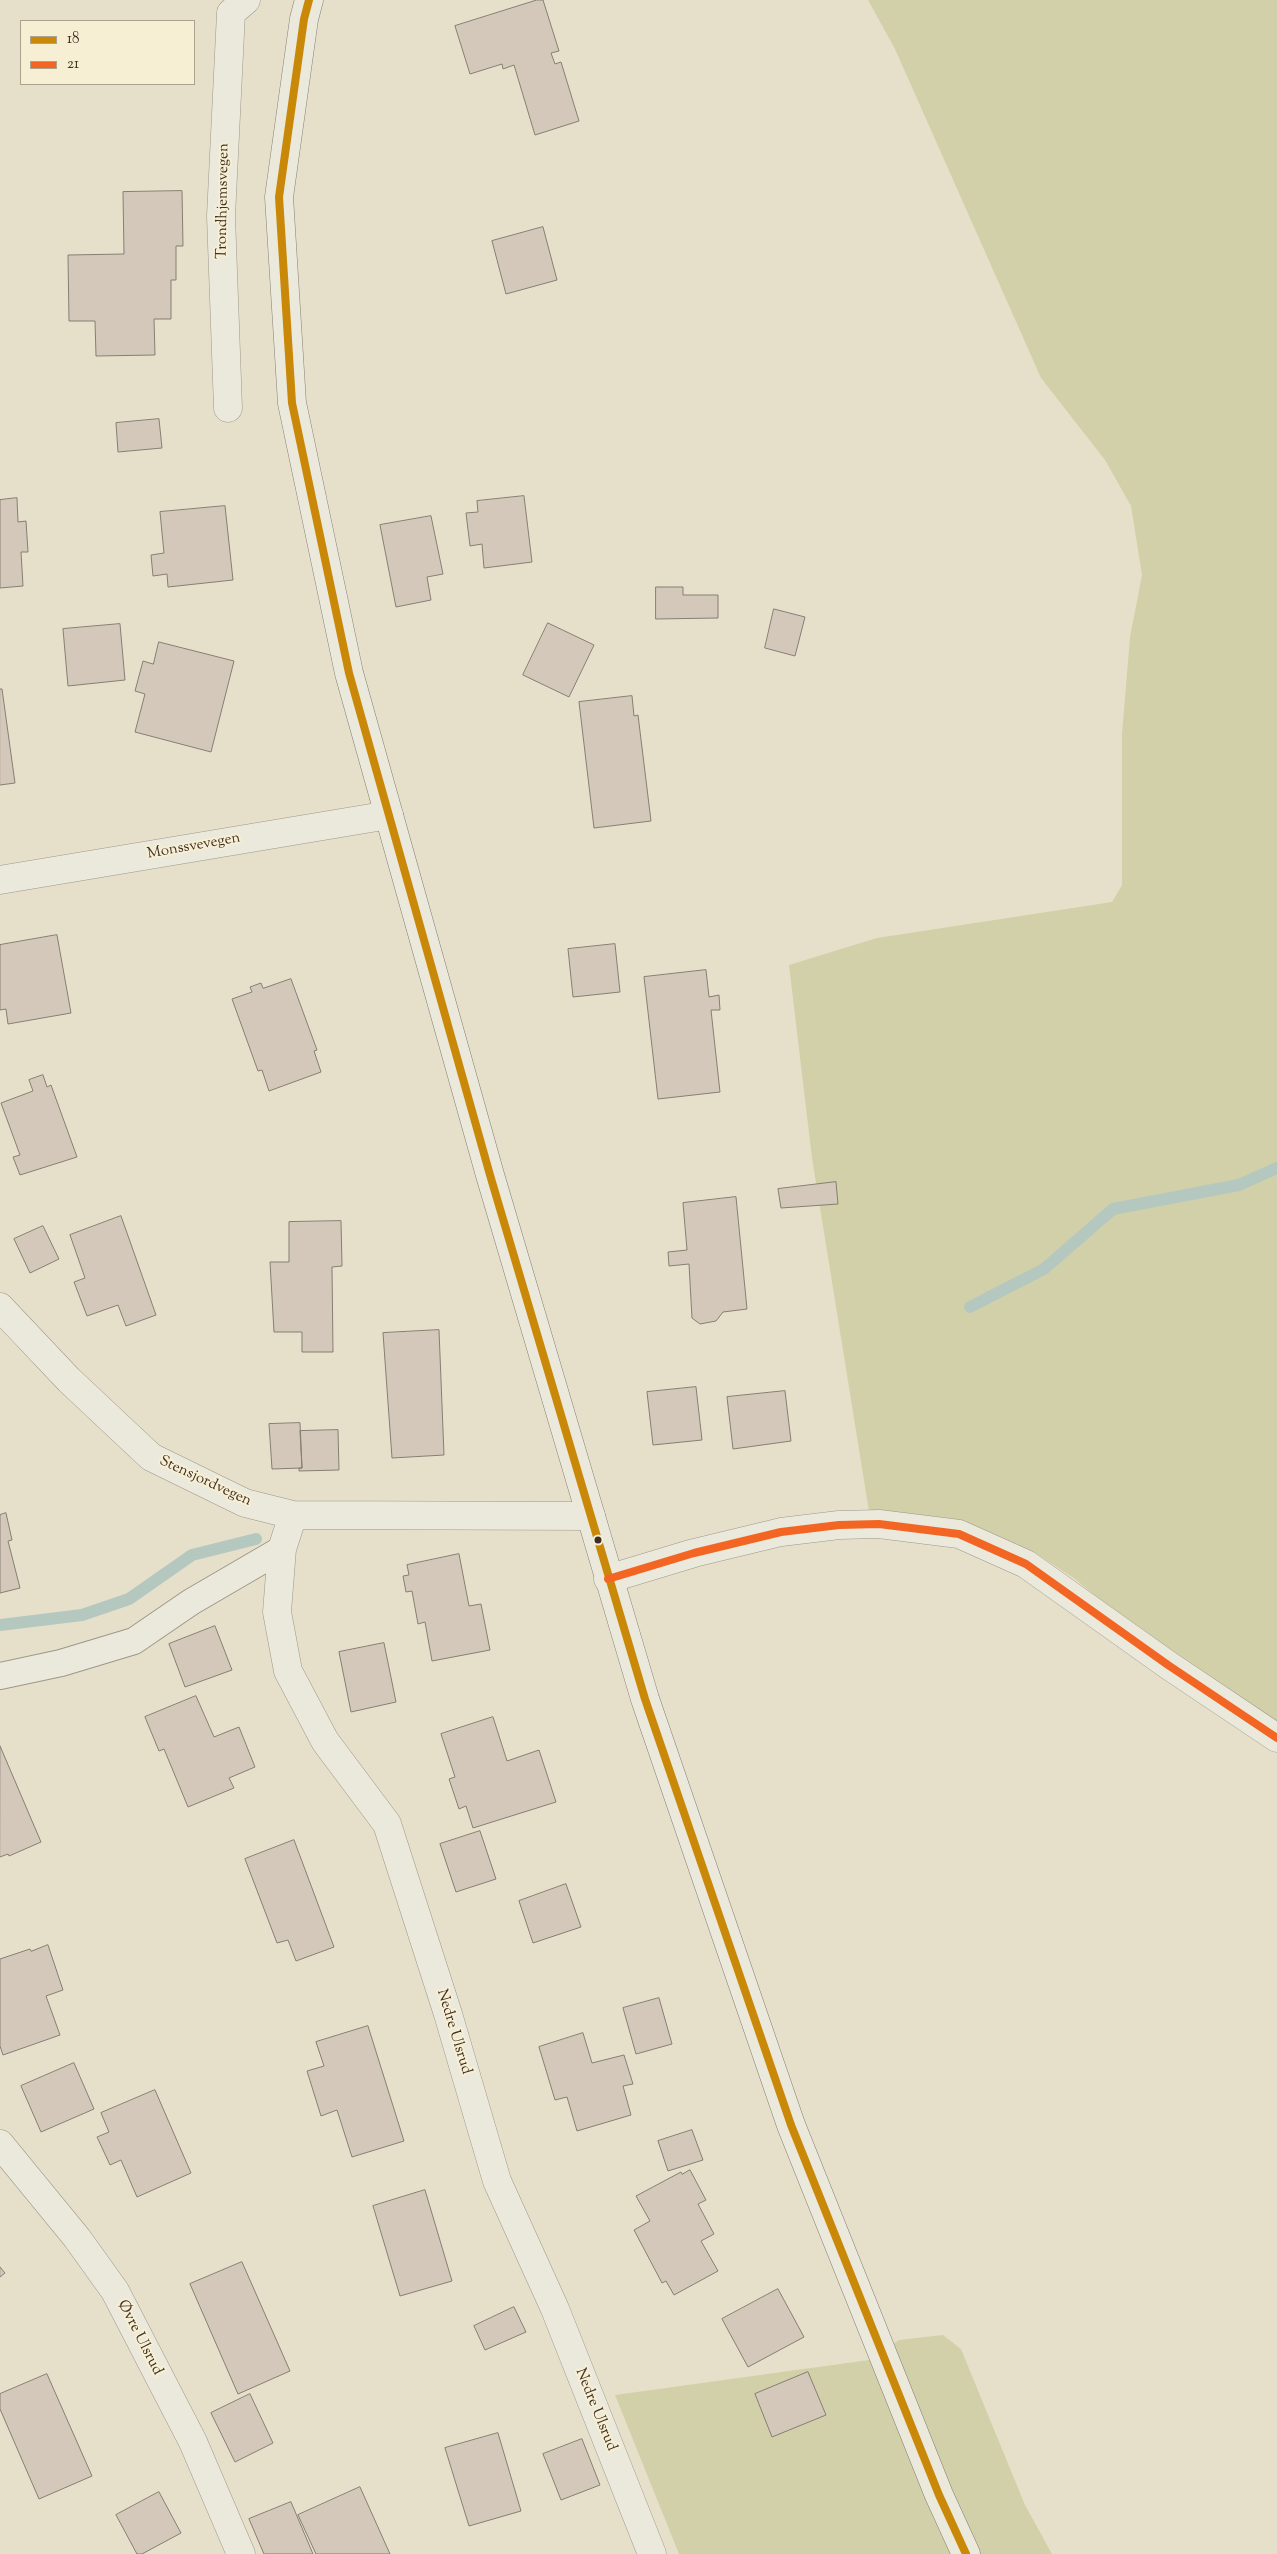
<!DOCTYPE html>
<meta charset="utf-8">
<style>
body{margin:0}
#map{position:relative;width:1277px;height:2554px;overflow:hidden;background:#e6e0ca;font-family:"Sorts Mill Goudy",serif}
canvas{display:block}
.legend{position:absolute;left:20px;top:20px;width:175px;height:65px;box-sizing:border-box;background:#f7efd4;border:1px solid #ada28d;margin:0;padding:6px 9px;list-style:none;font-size:15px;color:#3f2e22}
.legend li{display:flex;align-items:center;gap:10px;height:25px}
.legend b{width:25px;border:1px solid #ada28d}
</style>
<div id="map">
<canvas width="1277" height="2554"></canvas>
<ul class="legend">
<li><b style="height:6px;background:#c98808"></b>18</li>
<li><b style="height:6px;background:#f26522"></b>21</li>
</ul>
</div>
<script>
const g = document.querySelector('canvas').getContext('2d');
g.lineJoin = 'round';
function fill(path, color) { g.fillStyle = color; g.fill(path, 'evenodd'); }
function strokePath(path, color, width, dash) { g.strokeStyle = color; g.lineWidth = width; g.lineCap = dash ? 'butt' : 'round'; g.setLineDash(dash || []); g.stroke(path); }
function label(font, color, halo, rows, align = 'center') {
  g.font = font + ' "Sorts Mill Goudy",serif'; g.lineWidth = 4; g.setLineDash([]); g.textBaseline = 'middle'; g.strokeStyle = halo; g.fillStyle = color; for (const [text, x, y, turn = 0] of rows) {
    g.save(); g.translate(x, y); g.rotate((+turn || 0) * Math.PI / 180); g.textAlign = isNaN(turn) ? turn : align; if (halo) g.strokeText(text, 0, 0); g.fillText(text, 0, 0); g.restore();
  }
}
fill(new Path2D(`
 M 868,0 L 1277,0 L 1277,1733 L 1151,1642 L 1075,1579 L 1034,1552 L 983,1532 L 872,1530 L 812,1158 L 789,965 L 877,938 L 1112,902 L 1122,885 L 1122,734 L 1130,637 L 1142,575 L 1131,506 L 1105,460 L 1041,378 L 895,49 Z
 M 943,2335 L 961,2349 L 1025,2505 L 1052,2554 L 679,2554 L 615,2395 L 869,2360 L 899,2340 Z`), '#d2d0a8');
strokePath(new Path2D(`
 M 970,1307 L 1044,1269 L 1113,1209 L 1239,1185 L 1277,1168
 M 0,1625 L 82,1615 L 129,1599 L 192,1555 L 256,1539`), '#b5c8c0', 12);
const building = new Path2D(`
 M 537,0 L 543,0 L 559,51 L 551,53 L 555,64 L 561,62 L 579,121 L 535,135 L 514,65 L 503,69 L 502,64 L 470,74 L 455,26 Z
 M 182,191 L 183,246 L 176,246 L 176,280 L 171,280 L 171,319 L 154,319 L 155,355 L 96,356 L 95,321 L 69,321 L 68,255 L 124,254 L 123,192 Z
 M 543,227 L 557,280 L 506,294 L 492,241 Z
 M 159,419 L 162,448 L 118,452 L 116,423 Z
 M 524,496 L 532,562 L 484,568 L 482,544 L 470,546 L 466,513 L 478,512 L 477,501 Z
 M 17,498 L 18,522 L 26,521 L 28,552 L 21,552 L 23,586 L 0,588 L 0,500 Z
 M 225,506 L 233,580 L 168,587 L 167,574 L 153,576 L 151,555 L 164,553 L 160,512 Z
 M 431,516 L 443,574 L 427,577 L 431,600 L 396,607 L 380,525 Z
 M 656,587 L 683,587 L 683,595 L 718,595 L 718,618 L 656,619 Z
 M 774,609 L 805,617 L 795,656 L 765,648 Z
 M 548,623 L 594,645 L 569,697 L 523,675 Z
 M 120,624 L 125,680 L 68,686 L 63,629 Z
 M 159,642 L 234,661 L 211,752 L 135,732 L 145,694 L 135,691 L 143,661 L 153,664 Z
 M 0,689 L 2,689 L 15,783 L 0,785 Z
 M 632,696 L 634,716 L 638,715 L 651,821 L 594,828 L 579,702 Z
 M 57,935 L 71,1013 L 8,1024 L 6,1009 L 0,1010 L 0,945 Z
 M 615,944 L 620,992 L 573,997 L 568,949 Z
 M 706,970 L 709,997 L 719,995 L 720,1010 L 711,1010 L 720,1092 L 658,1099 L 644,977 Z
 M 291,979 L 317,1050 L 314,1051 L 321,1072 L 269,1091 L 262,1070 L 258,1071 L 232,999 L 252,992 L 250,987 L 261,983 L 263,988 Z
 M 43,1075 L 47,1087 L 51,1085 L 77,1157 L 20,1175 L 13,1157 L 20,1155 L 1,1103 L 33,1091 L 29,1080 Z
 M 836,1182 L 838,1204 L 781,1208 L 778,1189 Z
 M 736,1197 L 747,1309 L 723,1312 L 716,1321 L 700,1324 L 692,1318 L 689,1264 L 669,1266 L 668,1252 L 687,1250 L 683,1203 Z
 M 121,1216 L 156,1315 L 126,1326 L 118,1305 L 87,1316 L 74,1282 L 85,1278 L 70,1235 Z
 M 341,1221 L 342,1266 L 332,1267 L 333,1352 L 302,1352 L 302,1332 L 274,1332 L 270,1262 L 289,1262 L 289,1222 Z
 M 43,1226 L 59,1259 L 30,1273 L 14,1239 Z
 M 439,1330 L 444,1455 L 392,1458 L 383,1333 Z
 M 696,1387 L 702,1440 L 653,1445 L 647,1392 Z
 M 785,1391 L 791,1441 L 733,1449 L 727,1397 Z
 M 300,1423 L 302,1468 L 272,1469 L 269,1424 Z
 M 338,1430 L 339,1470 L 299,1471 L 299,1468 L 302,1468 L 300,1431 Z
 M 6,1513 L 12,1540 L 8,1541 L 20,1588 L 0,1593 L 0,1515 Z
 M 459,1554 L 469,1606 L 481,1604 L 490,1650 L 432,1661 L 425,1622 L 418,1624 L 412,1591 L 406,1592 L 403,1576 L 409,1575 L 407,1565 Z
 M 215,1626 L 232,1670 L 185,1687 L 169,1644 Z
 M 384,1643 L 396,1702 L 351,1712 L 339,1652 Z
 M 196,1696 L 214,1737 L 239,1727 L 255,1767 L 229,1778 L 234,1788 L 188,1807 L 164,1749 L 159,1751 L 145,1717 Z
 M 493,1717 L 507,1761 L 539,1750 L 556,1802 L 473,1828 L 466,1806 L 459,1809 L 449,1779 L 455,1777 L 441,1734 Z
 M 0,1746 L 41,1842 L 9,1856 L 8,1854 L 0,1857 Z
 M 480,1831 L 496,1879 L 456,1892 L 440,1844 Z
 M 294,1840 L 334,1947 L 296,1961 L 288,1940 L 277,1943 L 245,1859 Z
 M 566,1884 L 581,1927 L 533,1943 L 519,1901 Z
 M 48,1945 L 63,1990 L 46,1996 L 60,2035 L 3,2055 L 0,2046 L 0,1959 L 30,1949 L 31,1951 Z
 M 659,1998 L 672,2044 L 636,2054 L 623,2008 Z
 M 368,2026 L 404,2141 L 352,2157 L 337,2110 L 321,2116 L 307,2071 L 324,2066 L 316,2042 Z
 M 583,2033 L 592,2063 L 624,2055 L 633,2084 L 623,2086 L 631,2115 L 577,2131 L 567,2097 L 555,2100 L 539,2047 Z
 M 74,2063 L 94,2109 L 41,2132 L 21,2086 Z
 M 155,2090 L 191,2173 L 137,2197 L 121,2160 L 110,2165 L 97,2137 L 109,2132 L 101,2113 Z
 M 692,2130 L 703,2160 L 668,2171 L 658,2141 Z
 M 690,2170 L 706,2200 L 698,2204 L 714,2234 L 701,2241 L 718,2271 L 674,2295 L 666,2281 L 662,2283 L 634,2230 L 650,2221 L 636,2196 L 681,2172 L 682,2174 Z
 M 425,2190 L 452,2281 L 400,2296 L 373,2206 Z
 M 242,2262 L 290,2371 L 238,2394 L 190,2284 Z
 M 0,2267 L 5,2273 L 0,2277 Z
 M 778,2289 L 804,2337 L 748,2367 L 722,2319 Z
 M 514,2307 L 526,2332 L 485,2350 L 474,2326 Z
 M 808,2372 L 826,2415 L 772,2437 L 755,2394 Z
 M 47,2374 L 92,2476 L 39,2499 L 0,2409 L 0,2394 Z
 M 250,2394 L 273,2443 L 235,2462 L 211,2413 Z
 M 498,2433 L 521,2511 L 469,2526 L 445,2448 Z
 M 582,2439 L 600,2485 L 561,2500 L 543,2454 Z
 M 360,2487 L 390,2554 L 316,2554 L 298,2515 Z
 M 159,2492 L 181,2533 L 142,2554 L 137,2554 L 116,2515 Z
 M 291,2502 L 313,2554 L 264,2554 L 249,2519 Z`);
fill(building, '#d4c8ba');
strokePath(building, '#857f73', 1);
const service = new Path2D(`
 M 0,1676 L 61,1663 L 134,1641 L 191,1602 L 282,1549`);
const minor = new Path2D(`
 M 228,408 L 221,216 L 231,13 L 246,0
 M 0,880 L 389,815
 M 0,1307 L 69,1380 L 151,1457 L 245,1503 L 293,1515 L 591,1516
 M 293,1515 L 282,1549 L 277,1612 L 288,1671 L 325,1741 L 387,1824 L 448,2014 L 497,2181 L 555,2309 L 652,2554
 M 608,1579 L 694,1553 L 781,1532 L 839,1525 L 879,1524 L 959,1534 L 1026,1564 L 1168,1665 L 1277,1738
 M 0,2144 L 77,2238 L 115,2291 L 193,2442 L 241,2554`);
const secondary = new Path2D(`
 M 309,0 L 304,19 L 279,197 L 292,403 L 349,673 L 490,1175 L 645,1699 L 791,2125 L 939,2495 L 966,2554`);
strokePath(service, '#9d9789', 28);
strokePath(minor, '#9d9789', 29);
strokePath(secondary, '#857f73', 29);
strokePath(service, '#ebe8dc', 26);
strokePath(minor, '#ebe8dc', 28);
strokePath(secondary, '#ebe8dc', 28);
strokePath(new Path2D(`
 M 309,0 L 304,19 L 279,197 L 292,403 L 349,673 L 490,1175 L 645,1699 L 791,2125 L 939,2495 L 966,2554`), '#c98808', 8);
strokePath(new Path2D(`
 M 608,1579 L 694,1553 L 781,1532 L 839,1525 L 879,1524 L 959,1534 L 1026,1564 L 1168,1665 L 1277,1738`), '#f26522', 8);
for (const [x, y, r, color] of [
 [598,1540,4.5,"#3f2e22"]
]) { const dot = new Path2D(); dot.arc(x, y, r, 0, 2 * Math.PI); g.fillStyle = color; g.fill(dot); strokePath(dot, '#f7efd4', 2); }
label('15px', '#3f2e22', '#f7efd4', [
 ["Trondhjemsvegen",224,201,-89],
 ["Monssvevegen",194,847,-10],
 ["Stensjordvegen",205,1482,25],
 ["Nedre Ulsrud",453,2032,73],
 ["Øvre Ulsrud",139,2338,63],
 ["Nedre Ulsrud",595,2410,68]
]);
</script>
